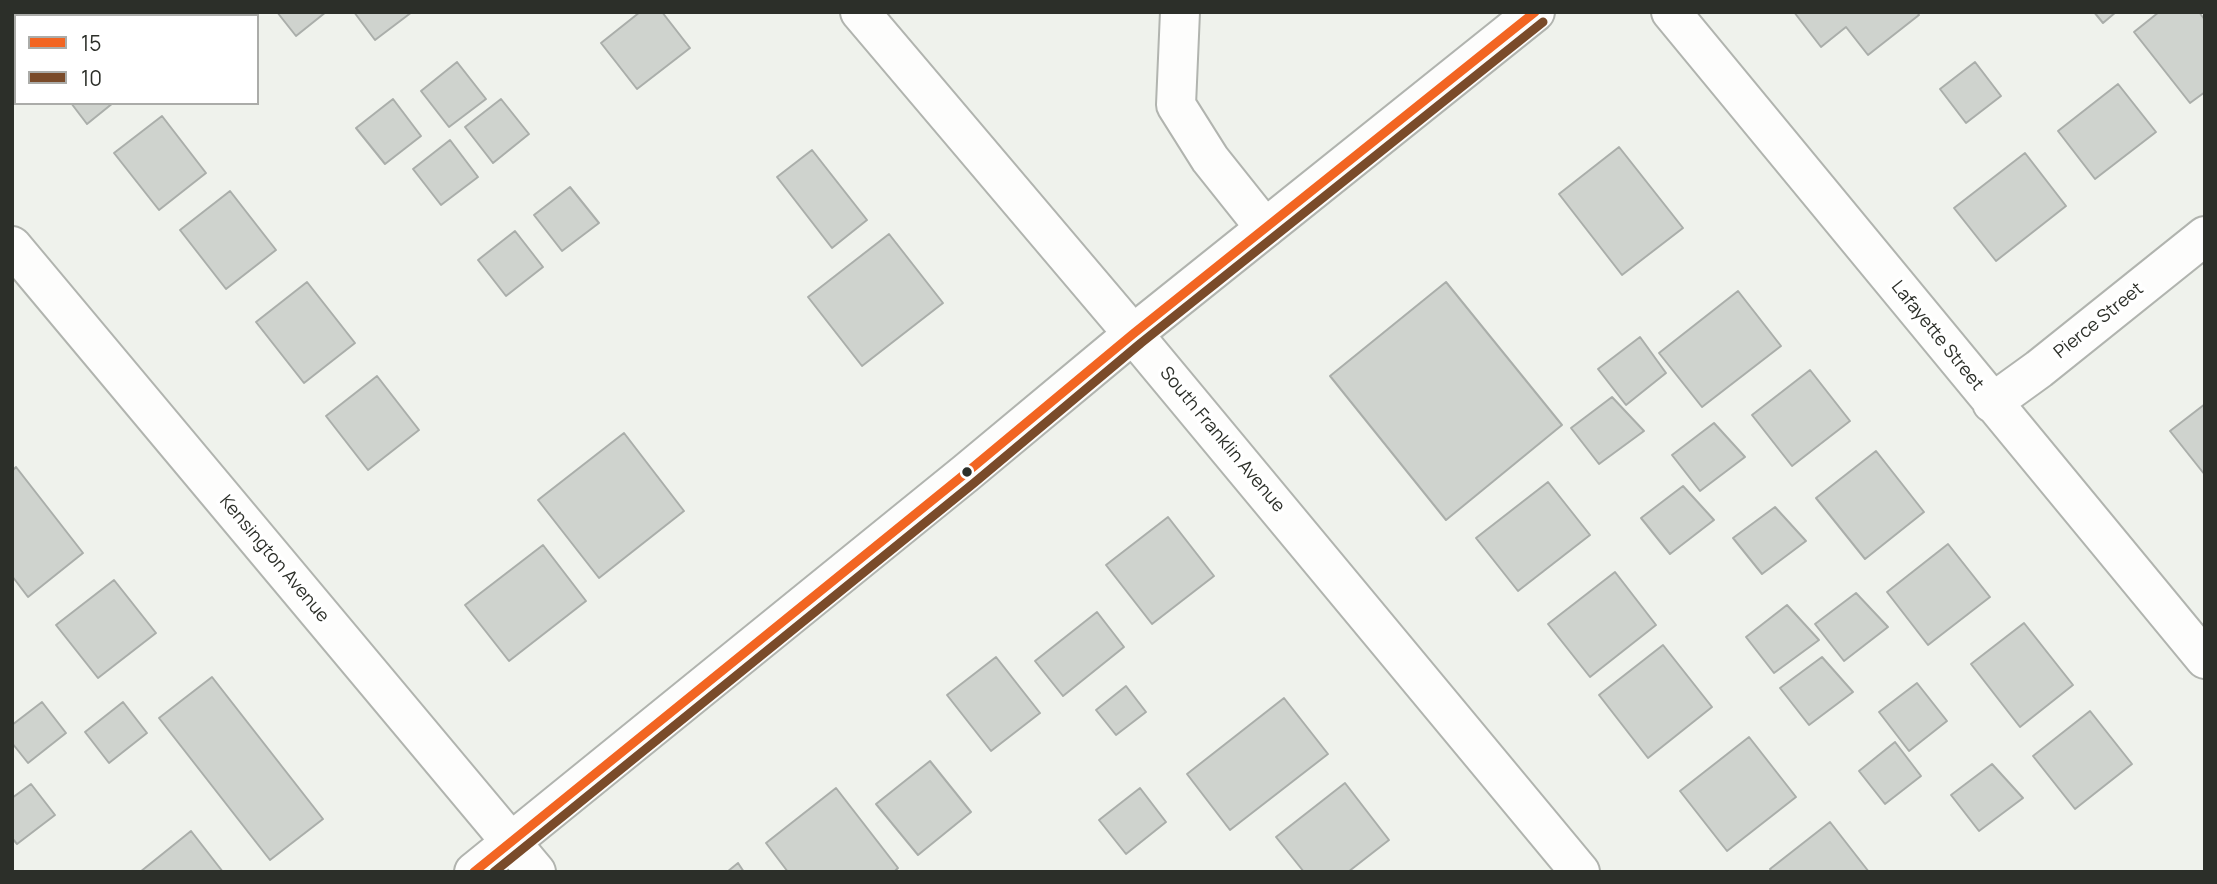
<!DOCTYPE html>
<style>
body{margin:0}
#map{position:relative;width:2217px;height:884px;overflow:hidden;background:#eff2ec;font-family:Manrope,sans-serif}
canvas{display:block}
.frame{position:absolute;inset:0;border:14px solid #2c2f29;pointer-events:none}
.legend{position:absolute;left:14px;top:14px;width:245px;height:91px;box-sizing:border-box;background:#fff;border:2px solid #abaca9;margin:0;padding:9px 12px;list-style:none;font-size:21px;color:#2c2f29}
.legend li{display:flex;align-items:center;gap:14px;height:35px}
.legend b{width:35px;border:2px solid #abaca9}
</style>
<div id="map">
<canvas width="2217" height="884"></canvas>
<div class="frame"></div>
<ul class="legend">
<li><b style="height:9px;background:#f26522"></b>15</li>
<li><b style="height:9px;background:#7a4b2a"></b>10</li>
</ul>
</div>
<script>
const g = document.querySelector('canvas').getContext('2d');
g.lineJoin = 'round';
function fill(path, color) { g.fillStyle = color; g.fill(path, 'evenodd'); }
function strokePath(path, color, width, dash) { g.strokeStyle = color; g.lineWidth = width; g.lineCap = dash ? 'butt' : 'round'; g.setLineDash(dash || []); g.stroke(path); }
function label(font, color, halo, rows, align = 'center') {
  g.font = font + ' Manrope,sans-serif'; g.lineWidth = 7; g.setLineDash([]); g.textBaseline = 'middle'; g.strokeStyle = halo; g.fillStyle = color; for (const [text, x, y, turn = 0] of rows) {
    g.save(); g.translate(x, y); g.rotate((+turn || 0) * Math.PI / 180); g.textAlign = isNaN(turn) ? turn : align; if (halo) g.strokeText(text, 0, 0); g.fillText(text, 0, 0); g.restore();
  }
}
const building = new Path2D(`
 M 12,12 L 37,12 L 32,16 L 16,16 L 16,29 L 12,31 Z
 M 277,12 L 326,12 L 296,36 Z
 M 354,12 L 412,12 L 375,40 Z
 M 640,12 L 662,12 L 690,48 L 637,89 L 601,43 Z
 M 1794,12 L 1917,12 L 1919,15 L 1868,55 L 1846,27 L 1821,47 Z
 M 2094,12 L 2116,12 L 2103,23 Z
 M 2159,12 L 2199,12 L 2205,20 L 2205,92 L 2190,103 L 2134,32 Z
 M 457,62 L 486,99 L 449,127 L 421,91 Z
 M 1975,62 L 2001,96 L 1966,123 L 1940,89 Z
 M 2118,84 L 2156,132 L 2095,179 L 2058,131 Z
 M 393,99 L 421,136 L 385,164 L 356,128 Z
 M 501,99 L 529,134 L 493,163 L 465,127 Z
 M 71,103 L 113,103 L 87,124 Z
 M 162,116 L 206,173 L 159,210 L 114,153 Z
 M 450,140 L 478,177 L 441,205 L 413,169 Z
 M 1619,147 L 1683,228 L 1622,275 L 1559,194 Z
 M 812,150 L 867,220 L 832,248 L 777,177 Z
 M 2025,153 L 2066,206 L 1996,261 L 1954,208 Z
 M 570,187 L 599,223 L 562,251 L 534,215 Z
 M 230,191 L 276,250 L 226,289 L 180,230 Z
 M 515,231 L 543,267 L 506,296 L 478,260 Z
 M 889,234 L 943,303 L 862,366 L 808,297 Z
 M 307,282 L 355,343 L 304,383 L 256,322 Z
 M 1446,282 L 1562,425 L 1446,520 L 1330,376 Z
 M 1738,291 L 1781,346 L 1702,407 L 1659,353 Z
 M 1640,337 L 1666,373 L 1626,405 L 1598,369 Z
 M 1810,370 L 1850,421 L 1792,466 L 1752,415 Z
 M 377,376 L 419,430 L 368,470 L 326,416 Z
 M 1612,397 L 1644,431 L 1599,464 L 1571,428 Z
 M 2205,404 L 2205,475 L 2170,431 Z
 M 1714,423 L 1745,457 L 1700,491 L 1672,455 Z
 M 624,433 L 684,511 L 599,578 L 538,500 Z
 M 1876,451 L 1924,512 L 1865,559 L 1816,498 Z
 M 16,467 L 83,553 L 28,597 L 12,576 L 12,471 Z
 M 1548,482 L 1590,535 L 1518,591 L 1476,538 Z
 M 1683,486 L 1714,520 L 1670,554 L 1641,518 Z
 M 1775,507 L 1806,541 L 1762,574 L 1733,538 Z
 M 1168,517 L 1214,576 L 1152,624 L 1106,565 Z
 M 1948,544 L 1990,597 L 1928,645 L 1887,592 Z
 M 543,545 L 586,601 L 509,661 L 465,605 Z
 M 1615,572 L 1656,625 L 1590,677 L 1548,624 Z
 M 114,580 L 156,633 L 98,678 L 56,625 Z
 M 1856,593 L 1888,627 L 1844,661 L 1815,624 Z
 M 1787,605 L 1819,640 L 1774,673 L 1746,637 Z
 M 1097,612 L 1124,647 L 1063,696 L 1035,661 Z
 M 2024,623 L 2073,685 L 2020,727 L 1971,664 Z
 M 1663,645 L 1712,707 L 1648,758 L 1599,695 Z
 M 996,657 L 1040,713 L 991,751 L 947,695 Z
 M 1822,657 L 1853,692 L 1809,725 L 1780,688 Z
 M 212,677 L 323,819 L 270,860 L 159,718 Z
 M 1917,683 L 1947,721 L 1909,751 L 1879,712 Z
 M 1126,686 L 1146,712 L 1116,735 L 1096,710 Z
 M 1284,698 L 1328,754 L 1230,830 L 1187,774 Z
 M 42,702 L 66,733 L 28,763 L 12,743 L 12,725 Z
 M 123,702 L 147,733 L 109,763 L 85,732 Z
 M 2090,711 L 2132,764 L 2075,809 L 2033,756 Z
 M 1749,737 L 1796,797 L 1727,851 L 1680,791 Z
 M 1895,742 L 1921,776 L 1885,804 L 1859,771 Z
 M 930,761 L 971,812 L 918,855 L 876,804 Z
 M 1992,764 L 2023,798 L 1979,831 L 1951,795 Z
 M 1345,783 L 1389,840 L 1348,872 L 1304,872 L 1276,837 Z
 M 31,784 L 55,815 L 17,844 L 12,838 L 12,798 Z
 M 836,788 L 898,868 L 894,872 L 788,872 L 766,843 Z
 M 1140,788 L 1166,822 L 1126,854 L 1099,820 Z
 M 1830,822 L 1869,872 L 1772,872 L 1770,869 Z
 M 191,831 L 223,872 L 140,872 Z
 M 738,863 L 744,872 L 727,872 Z`);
fill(building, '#cfd3ce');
strokePath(building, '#aaaeaa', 2);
const minor = new Path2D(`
 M 1180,12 L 1176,105 L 1210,159 L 1265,228
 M 1671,12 L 2205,659
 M 12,246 L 536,872
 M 1133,334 L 1580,872
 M 1992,403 L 2039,369 L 2205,236`);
const tertiary = new Path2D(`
 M 860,12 L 1133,334`);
const secondary = new Path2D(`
 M 474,872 L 966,473 L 1133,334 L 1535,12`);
strokePath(minor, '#b1b4af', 42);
strokePath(tertiary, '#b1b4af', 42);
strokePath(secondary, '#b1b4af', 42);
strokePath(minor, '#fdfdfc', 38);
strokePath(tertiary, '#fdfdfc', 38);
strokePath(secondary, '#fdfdfc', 38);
strokePath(new Path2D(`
 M 474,872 L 966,473 L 1133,334 L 1535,12`), '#f26522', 9);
strokePath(new Path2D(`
 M 494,872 L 974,483 L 1141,343 L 1543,22`), '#7a4b2a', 9);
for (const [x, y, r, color] of [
 [967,472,6,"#2c2f29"]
]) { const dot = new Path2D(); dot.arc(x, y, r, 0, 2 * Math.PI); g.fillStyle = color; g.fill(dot); strokePath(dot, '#fff', 2.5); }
label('18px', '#2c2f29', '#fff', [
 ["Pierce Street",2099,321,-39],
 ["Lafayette Street",1937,336,51],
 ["South Franklin Avenue",1222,440,50],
 ["Kensington Avenue",274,559,50]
]);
</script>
